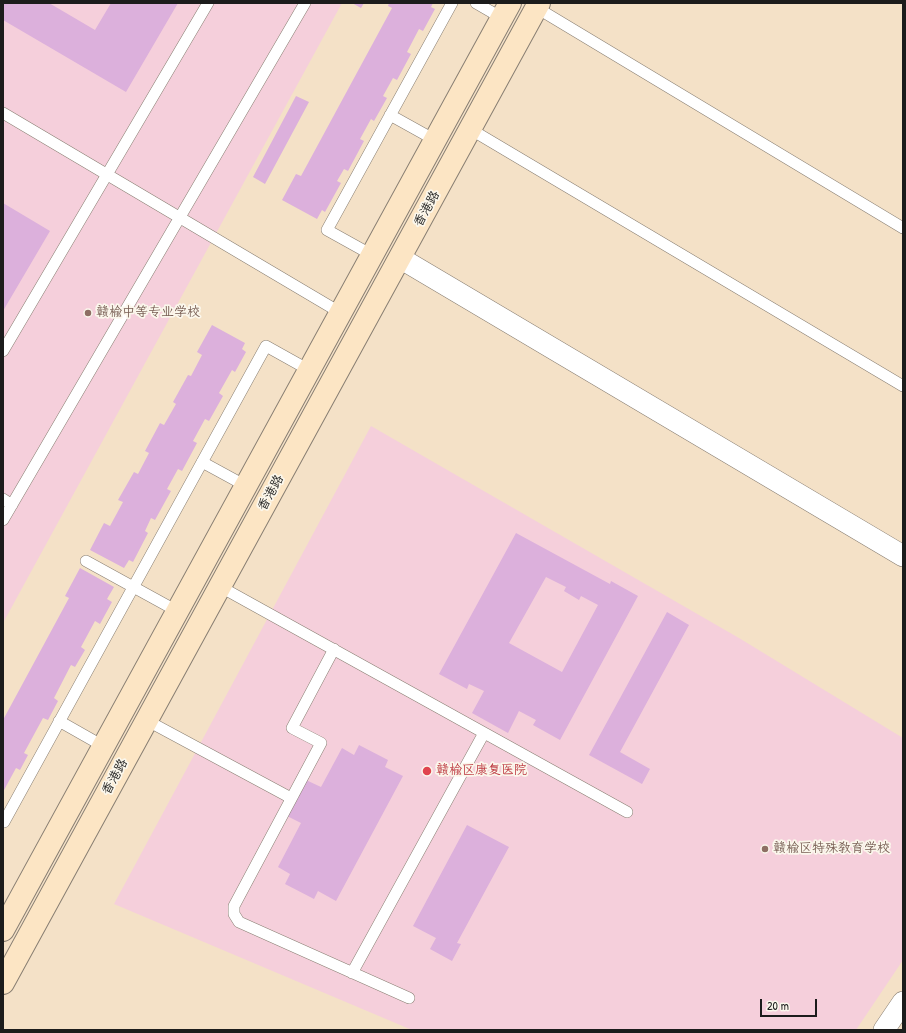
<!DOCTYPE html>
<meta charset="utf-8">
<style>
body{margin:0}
#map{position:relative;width:906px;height:1033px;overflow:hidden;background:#f4e1c7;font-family:"Patrick Hand",sans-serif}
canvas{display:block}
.frame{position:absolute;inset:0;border:4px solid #1c1c1c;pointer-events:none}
.scale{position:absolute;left:760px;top:999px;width:57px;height:18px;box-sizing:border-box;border:2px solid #1c1c1c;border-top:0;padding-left:5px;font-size:12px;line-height:14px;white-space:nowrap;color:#1c1c1c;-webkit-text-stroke:3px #fbf7ec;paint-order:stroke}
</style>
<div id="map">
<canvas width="906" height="1033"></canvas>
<div class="frame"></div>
<div class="scale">20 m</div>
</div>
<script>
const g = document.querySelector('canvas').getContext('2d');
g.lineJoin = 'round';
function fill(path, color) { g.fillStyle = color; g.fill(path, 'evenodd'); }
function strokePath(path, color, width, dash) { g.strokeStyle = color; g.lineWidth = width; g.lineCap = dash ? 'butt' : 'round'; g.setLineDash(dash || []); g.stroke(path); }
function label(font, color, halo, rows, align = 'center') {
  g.font = font + ' "Patrick Hand","LXGW WenKai TC",sans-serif'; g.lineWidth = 3.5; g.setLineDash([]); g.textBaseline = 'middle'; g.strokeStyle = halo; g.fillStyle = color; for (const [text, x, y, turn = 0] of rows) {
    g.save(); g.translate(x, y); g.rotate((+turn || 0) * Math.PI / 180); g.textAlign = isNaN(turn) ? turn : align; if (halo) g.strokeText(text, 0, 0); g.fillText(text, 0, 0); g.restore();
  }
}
fill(new Path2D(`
 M 3,3 L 342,3 L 3,623 Z
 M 371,426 L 739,638 L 903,738 L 903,960 L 856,1030 L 412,1030 L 114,904 Z`), '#f5cfdb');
fill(new Path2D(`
 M 3,3 L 49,3 L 95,30 L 111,3 L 178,3 L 126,92 L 3,20 Z
 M 352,3 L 364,3 L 361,8 Z
 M 389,3 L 433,3 L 431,7 L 435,9 L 423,31 L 419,29 L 407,52 L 411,54 L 397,80 L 393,78 L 383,96 L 387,98 L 374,121 L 371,119 L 360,139 L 364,141 L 348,171 L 344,169 L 337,181 L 341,183 L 325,212 L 322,210 L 317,219 L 282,200 L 296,174 L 301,176 L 392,8 L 388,6 Z
 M 296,96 L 309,102 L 265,184 L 253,177 Z
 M 3,203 L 50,231 L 3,311 Z
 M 212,325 L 245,343 L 242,349 L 246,352 L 235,372 L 232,370 L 219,393 L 223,396 L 209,421 L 205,419 L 193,441 L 197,443 L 182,471 L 178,469 L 167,489 L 171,491 L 155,520 L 151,518 L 145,531 L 148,533 L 133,562 L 129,560 L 124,568 L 90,550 L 104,523 L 110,526 L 123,502 L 118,500 L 134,472 L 138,474 L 149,453 L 145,451 L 160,423 L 164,425 L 176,404 L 173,402 L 188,375 L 191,376 L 202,355 L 197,352 Z
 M 516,533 L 610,584 L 611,581 L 638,596 L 560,740 L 533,725 L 536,720 L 519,711 L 508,733 L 472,713 L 484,691 L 469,684 L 467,689 L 439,674 ZM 546,577 L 566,587 L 564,591 L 579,600 L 581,596 L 598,605 L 562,672 L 509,643 Z
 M 80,568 L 114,587 L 107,599 L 112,602 L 100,624 L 95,621 L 81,647 L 85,650 L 75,667 L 71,665 L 54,698 L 58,701 L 48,720 L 43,718 L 24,753 L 28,755 L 20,770 L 16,768 L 3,792 L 3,720 L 69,598 L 65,596 Z
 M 667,612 L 689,625 L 620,752 L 650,769 L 642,784 L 589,755 Z
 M 359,745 L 388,760 L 385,767 L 403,776 L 336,901 L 318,891 L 314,899 L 285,884 L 290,874 L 278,867 L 301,823 L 287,816 L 306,780 L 321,787 L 342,748 L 354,755 Z
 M 467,825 L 509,847 L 457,943 L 461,944 L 452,961 L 430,949 L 436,938 L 413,926 Z`), '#dcb0dc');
const lane = new Path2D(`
 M 476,3 L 502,18
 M 537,8 L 903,228
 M 3,113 L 341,313
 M 390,115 L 435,140
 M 470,129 L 903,386
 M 372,255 L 327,230 L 452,3
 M 3,351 L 208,3
 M 202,462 L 246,486
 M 3,499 L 12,505
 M 3,520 L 305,3
 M 86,561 L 177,611
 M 219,586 L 627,812
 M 334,649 L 292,728 L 321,743 L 234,906 L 234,914 L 239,922 L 409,998
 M 146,720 L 291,798
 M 59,721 L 103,746
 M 4,822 L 266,346 L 309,370
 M 352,973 L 484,733`);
const street = new Path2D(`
 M 400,258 L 903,556
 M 884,1030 L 903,1002`);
const secondary = new Path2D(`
 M 3,930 L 510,3
 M 3,983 L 539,3`);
strokePath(lane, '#887e72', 12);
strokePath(street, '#887e72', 22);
strokePath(secondary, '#887e72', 24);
strokePath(lane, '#fff', 11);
strokePath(street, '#fff', 21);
strokePath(secondary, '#fce5c4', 22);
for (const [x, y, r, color] of [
 [88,313,4,"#8d6e63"],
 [427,771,5,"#e0444e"],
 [765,849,4,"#8d6e63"]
]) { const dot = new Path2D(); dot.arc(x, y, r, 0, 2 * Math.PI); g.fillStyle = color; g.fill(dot); strokePath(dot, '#fbf7ec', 1.5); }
label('13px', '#1c1c1c', '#fbf7ec', [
 ["香港路",427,209,-61],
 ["香港路",271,493,-61],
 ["香港路",115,777,-61]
]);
label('13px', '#785e54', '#fbf7ec', [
 ["赣榆中等专业学校",96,313],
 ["赣榆区特殊教育学校",773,849]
], 'left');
label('13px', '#be3a42', '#fbf7ec', [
 ["赣榆区康复医院",436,771]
], 'left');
</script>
